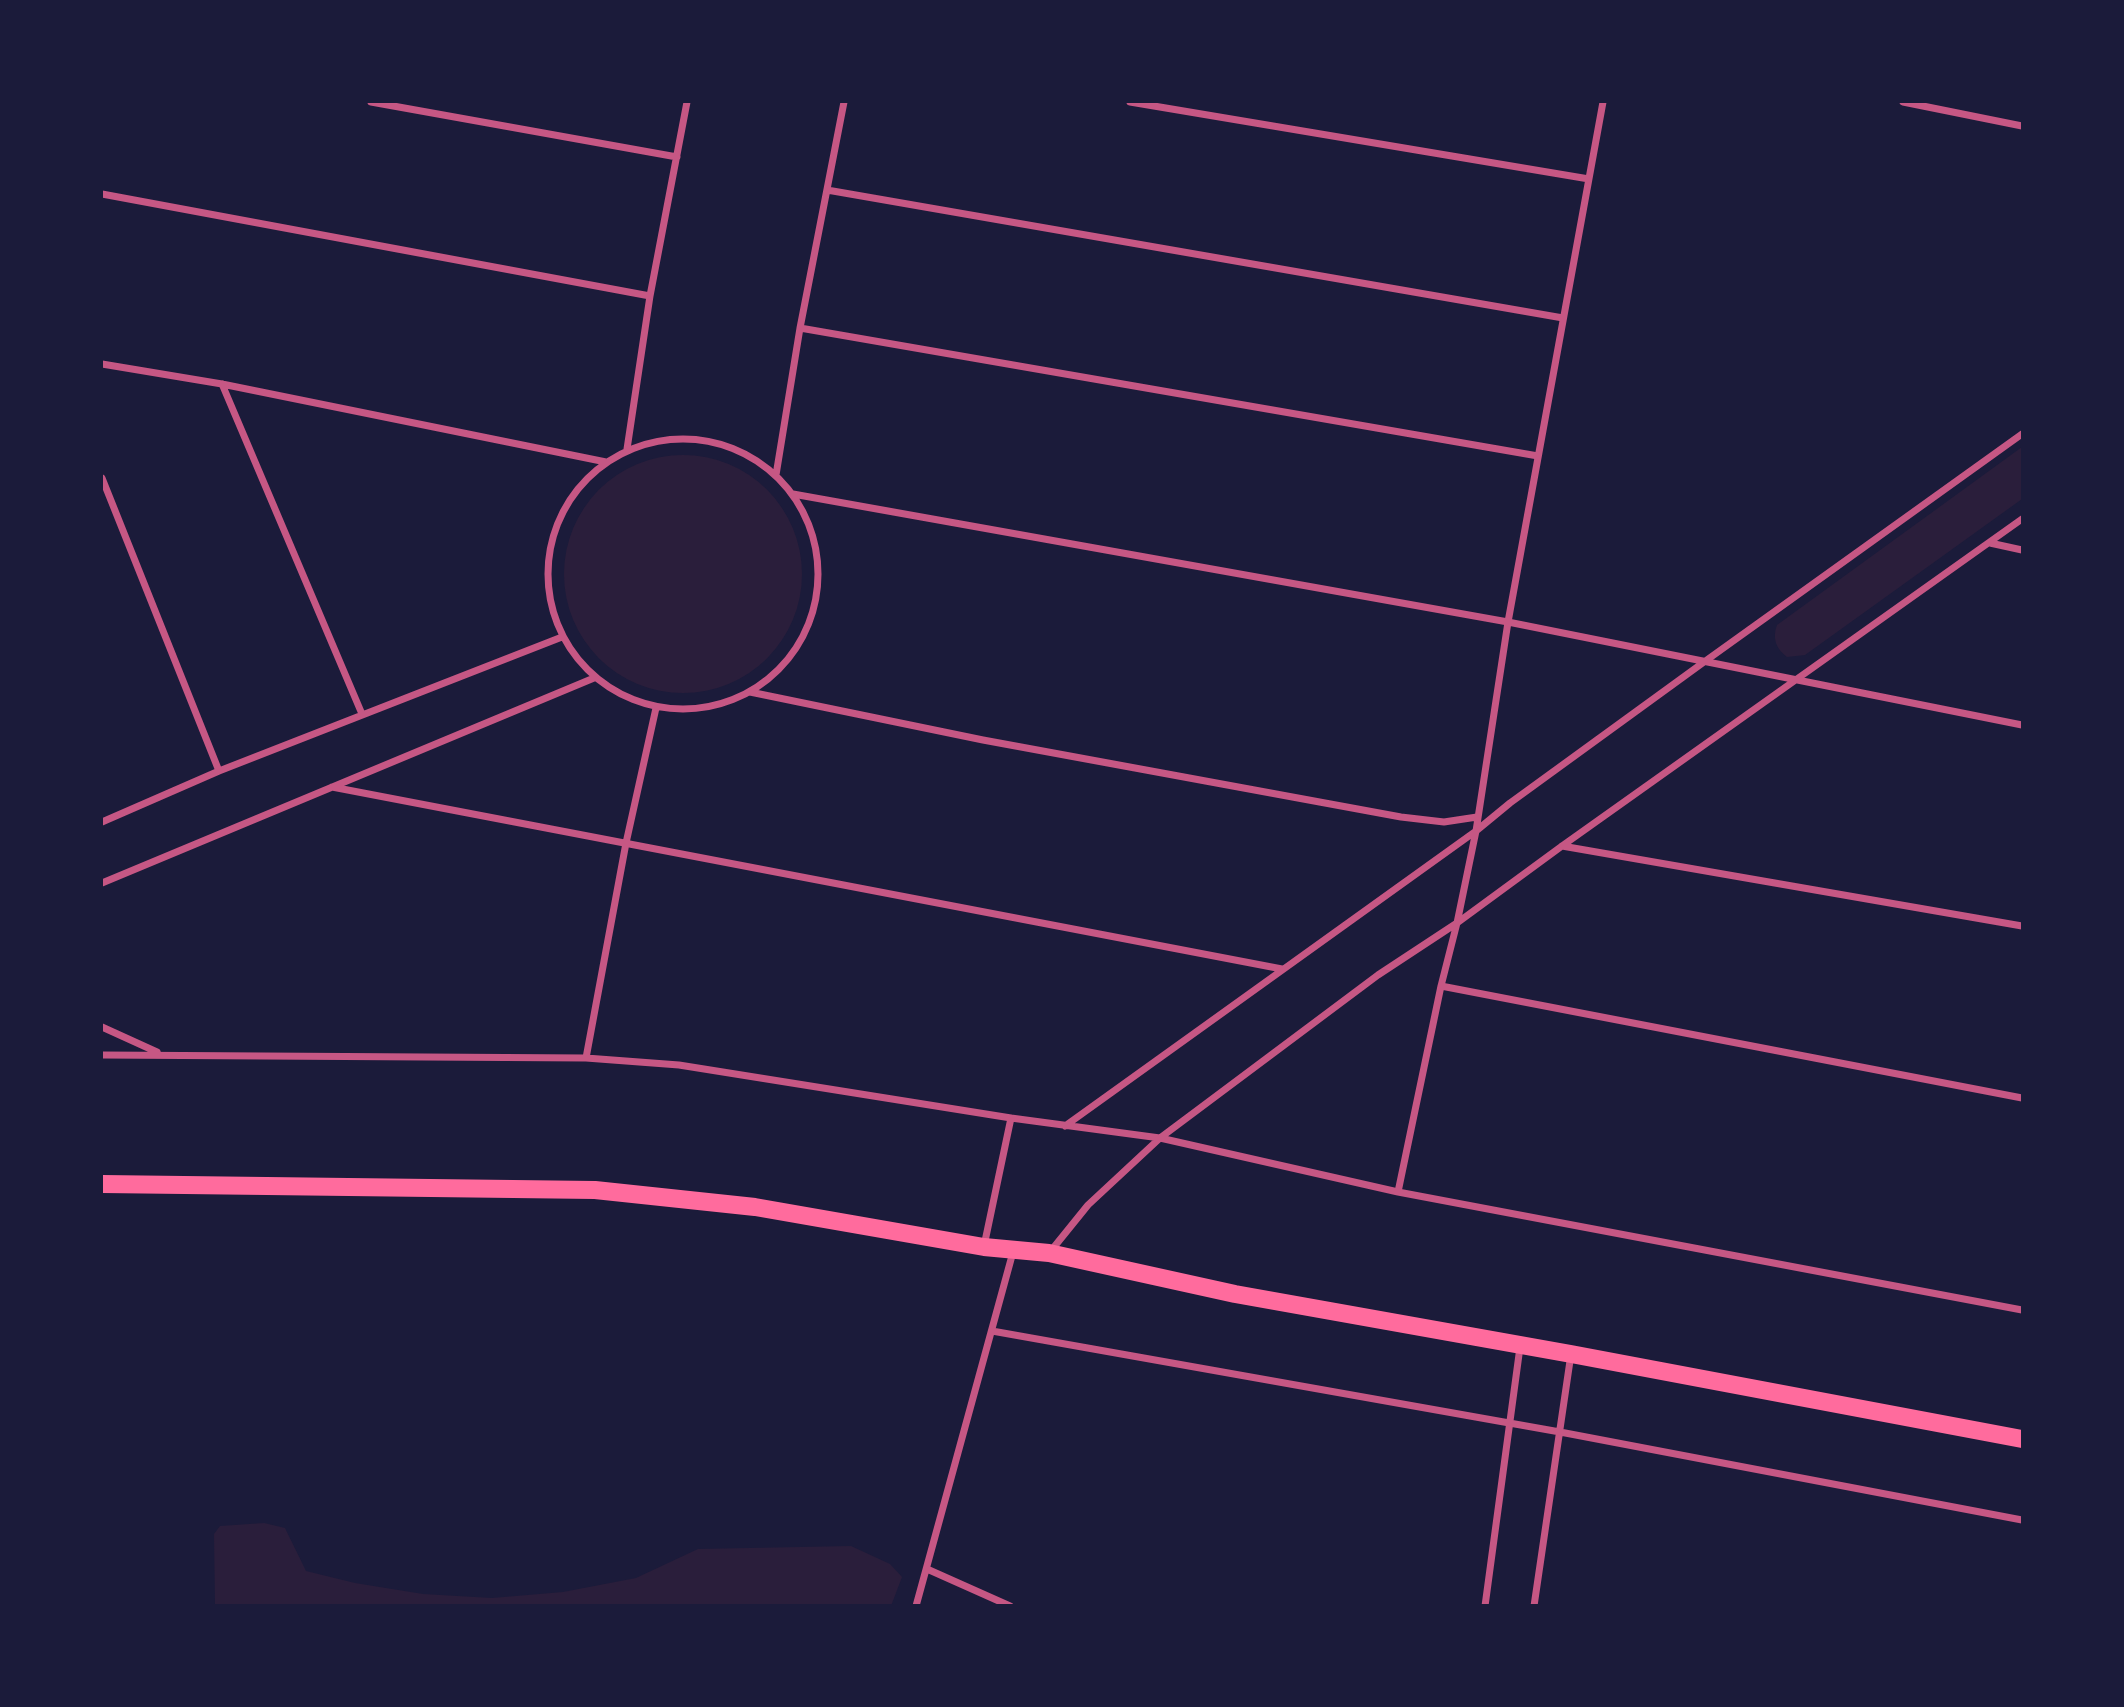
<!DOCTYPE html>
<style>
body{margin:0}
#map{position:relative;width:2124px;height:1707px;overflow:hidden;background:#1b1b3a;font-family:"Space Grotesk",sans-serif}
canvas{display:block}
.frame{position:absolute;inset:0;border:103px solid #1b1b3a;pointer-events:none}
</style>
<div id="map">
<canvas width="2124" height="1707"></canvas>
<div class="frame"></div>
</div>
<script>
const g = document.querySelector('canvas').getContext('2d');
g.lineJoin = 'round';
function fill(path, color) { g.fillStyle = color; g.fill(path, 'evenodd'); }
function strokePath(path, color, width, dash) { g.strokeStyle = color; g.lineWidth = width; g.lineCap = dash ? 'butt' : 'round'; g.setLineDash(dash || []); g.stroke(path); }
fill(new Path2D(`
 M 2022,447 L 2022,499 L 1805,655 L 1787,657 C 1776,649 1772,638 1777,625 Z
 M564 574a119 119 0 1 1 238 0a119 119 0 1 1-238 0Z
 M 264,1523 L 285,1528 L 306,1571 L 355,1583 L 423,1594 L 492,1598 L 563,1592 L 636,1578 L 698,1549 L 851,1546 L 890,1564 L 902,1577 L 891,1606 L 215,1605 L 214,1534 L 220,1526 Z`), '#2a1e3b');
strokePath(new Path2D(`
 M 371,102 L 677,157
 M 1130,102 L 1589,179
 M 1903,102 L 2022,126
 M 827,190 L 1563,318
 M 102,194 L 650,296
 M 800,328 L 1538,456
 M 102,364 L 222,384 L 606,462
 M 222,384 L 362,714
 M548 574a135 135 0 1 1 270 0a135 135 0 1 1-270 0Z
 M 627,449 L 650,296 L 687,102
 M 776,475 L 800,328 L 844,102
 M 102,478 L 219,771
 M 793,494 L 1508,622 L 2022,725
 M 1990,543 L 2022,550
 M 750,692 L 983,740 L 1401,817 L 1444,822 L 1477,817
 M 332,787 L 1282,969
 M 102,822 L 219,771 L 562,637
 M 1562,846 L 2022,926
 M 102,883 L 594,678
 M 1441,986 L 2022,1098
 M 102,1027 L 157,1052
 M 102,1055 L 586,1058 L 679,1065 L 1011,1118 L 1160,1138 L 1398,1192 L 2022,1310
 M 586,1058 L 626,843 L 656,708
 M 1065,1126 L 1476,831 L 1510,803 L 1704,662 L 2022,434
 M 1398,1192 L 1441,986 L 1457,923 L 1476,831 L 1508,622 L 1603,102
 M 984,1246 L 1011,1118
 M 1050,1252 L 1088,1205 L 1160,1138 L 1378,975 L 1457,923 L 1562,846 L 2022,519
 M 992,1331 L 1560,1432 L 2022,1520
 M 927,1569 L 1010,1606
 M 916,1606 L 1013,1252
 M 1485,1606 L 1520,1347
 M 1534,1606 L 1571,1354`), '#c65784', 7);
strokePath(new Path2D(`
 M 102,1184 L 595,1190 L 755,1207 L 984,1247 L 1049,1253 L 1235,1294 L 1571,1354 L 2022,1439`), '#ff6b9d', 18);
</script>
